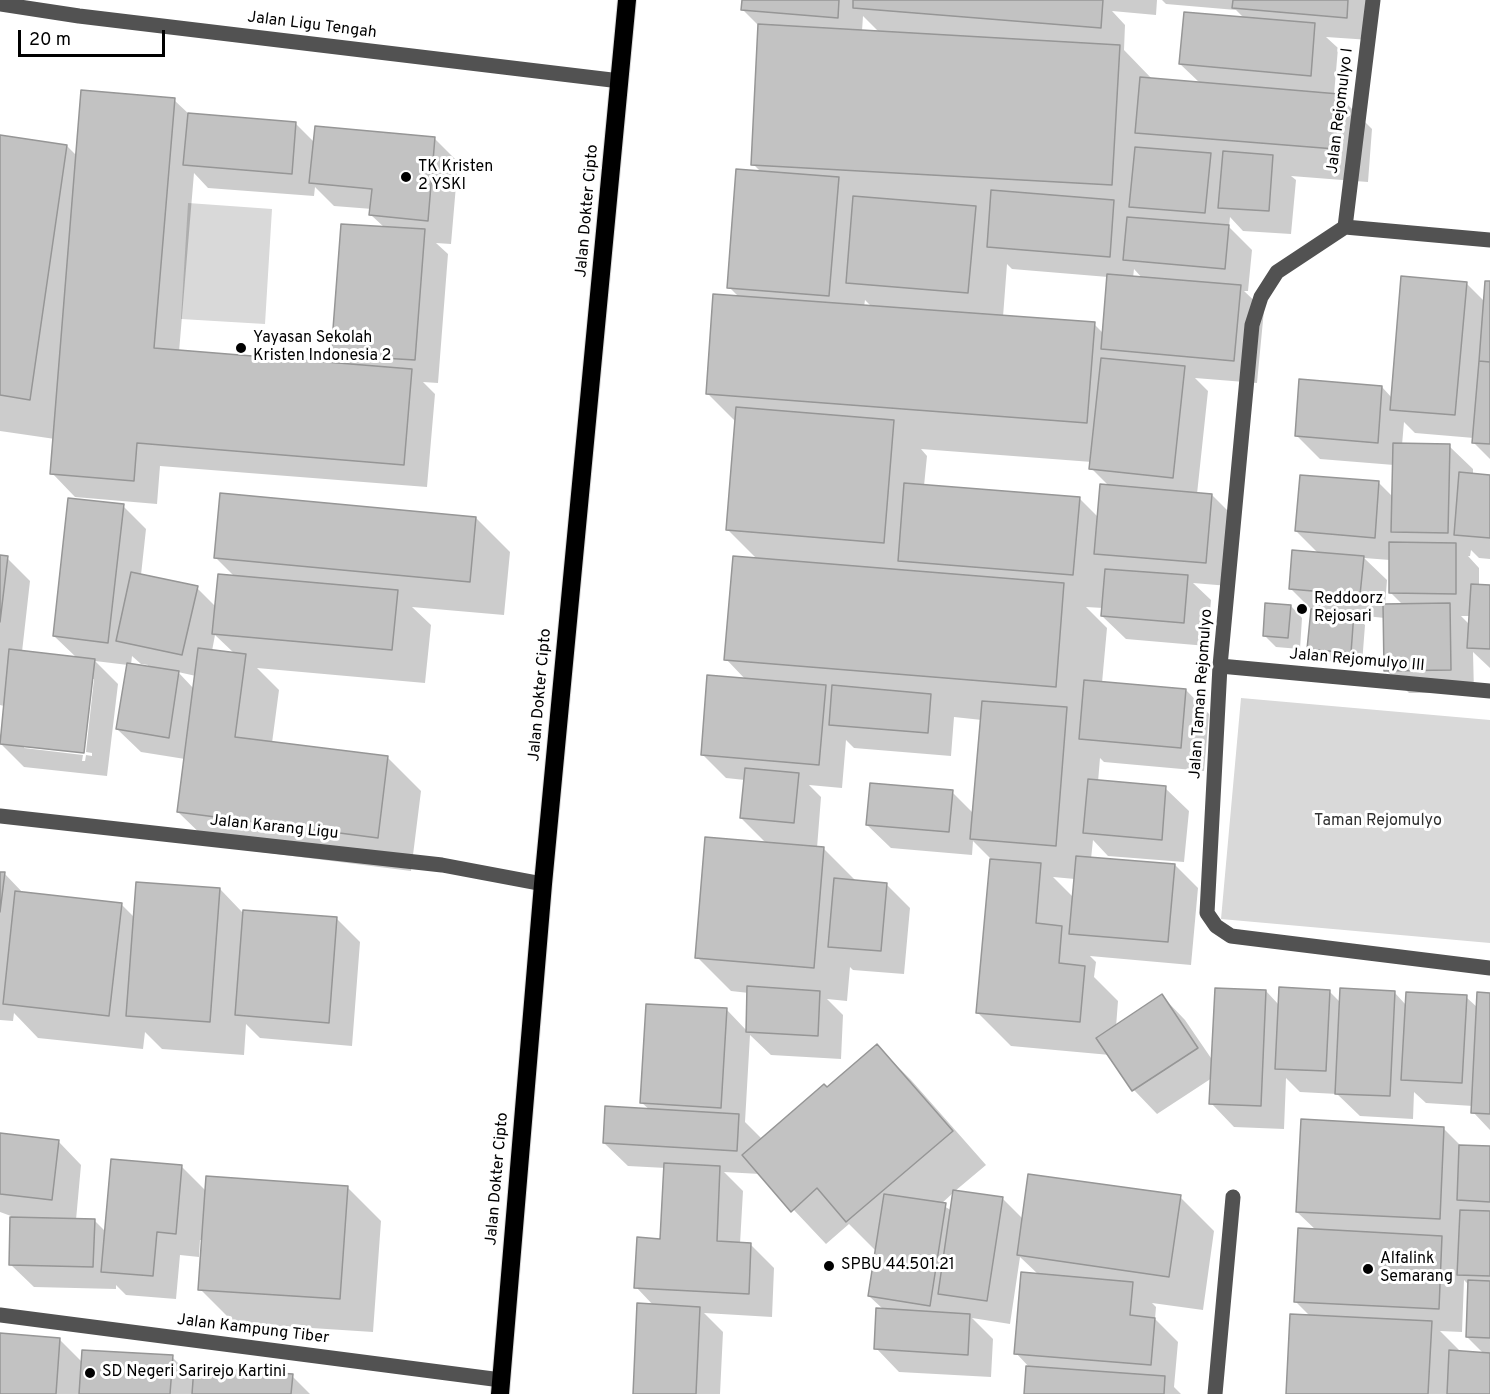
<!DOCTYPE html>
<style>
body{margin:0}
#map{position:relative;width:1490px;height:1394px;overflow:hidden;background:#fff;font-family:Overpass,sans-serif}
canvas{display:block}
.scale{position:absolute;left:18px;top:30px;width:147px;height:27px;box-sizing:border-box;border:3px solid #000;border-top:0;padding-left:8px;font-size:18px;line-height:21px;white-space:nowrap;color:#000;-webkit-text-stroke:4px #fff;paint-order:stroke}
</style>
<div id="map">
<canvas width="1490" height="1394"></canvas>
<div class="scale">20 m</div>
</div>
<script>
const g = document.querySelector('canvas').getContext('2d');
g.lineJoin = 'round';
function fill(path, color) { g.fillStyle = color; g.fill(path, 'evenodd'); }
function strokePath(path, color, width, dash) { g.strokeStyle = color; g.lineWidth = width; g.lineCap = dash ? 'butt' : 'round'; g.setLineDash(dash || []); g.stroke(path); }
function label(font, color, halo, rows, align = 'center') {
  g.font = font + ' Overpass,sans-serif'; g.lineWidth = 6; g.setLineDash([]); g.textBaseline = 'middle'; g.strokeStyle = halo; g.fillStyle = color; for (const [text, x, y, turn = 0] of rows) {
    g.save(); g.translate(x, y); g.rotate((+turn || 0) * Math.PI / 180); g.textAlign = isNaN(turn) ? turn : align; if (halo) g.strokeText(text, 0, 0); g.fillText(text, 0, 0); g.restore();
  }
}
fill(new Path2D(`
 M 188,203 L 272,209 L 265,324 L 181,319 Z
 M 1241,698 L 1490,720 L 1490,943 L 1221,919 Z`), '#d9d9d9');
fill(new Path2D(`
 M 743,0 L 1157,0 L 1156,15 L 1112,11 L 1125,25 L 1124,50 L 1153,80 L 1200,83 L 1180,64 L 1245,19 L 1236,10 L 1166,4 L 1162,0 L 1373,0 L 1370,40 L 1326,37 L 1338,48 L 1334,95 L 1338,95 L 1372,129 L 1368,182 L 1291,176 L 1296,180 L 1291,234 L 1243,231 L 1230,217 L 1229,227 L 1252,250 L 1248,291 L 1244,291 L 1264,310 L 1257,383 L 1195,378 L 1208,391 L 1197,494 L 1212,495 L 1235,518 L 1229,586 L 1193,583 L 1211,600 L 1207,646 L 1126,639 L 1102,616 L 1103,608 L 1086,607 L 1107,628 L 1102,683 L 1186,690 L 1209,714 L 1204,771 L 1104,762 L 1100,758 L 1098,782 L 1165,788 L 1189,811 L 1184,862 L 1108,856 L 1093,840 L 1091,859 L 1175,865 L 1198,888 L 1191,965 L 1090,956 L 1096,962 L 1094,977 L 1118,1001 L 1116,1027 L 1162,996 L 1185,1020 L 1213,1061 L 1266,991 L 1279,1005 L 1329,991 L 1341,1003 L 1395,993 L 1406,1005 L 1466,997 L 1478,1008 L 1490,995 L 1490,1130 L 1473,1112 L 1473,1106 L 1426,1103 L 1414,1092 L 1413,1119 L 1360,1116 L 1337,1094 L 1300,1092 L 1286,1078 L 1284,1129 L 1234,1127 L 1211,1103 L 1212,1078 L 1157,1114 L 1134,1090 L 1110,1055 L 1011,1046 L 977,1012 L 991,859 L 973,841 L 972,855 L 891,848 L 867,825 L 952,792 L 973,813 L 982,720 L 954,717 L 951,756 L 854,748 L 846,740 L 842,788 L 809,785 L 821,797 L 817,848 L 824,849 L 856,881 L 886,884 L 910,908 L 904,974 L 853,970 L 850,967 L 847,1001 L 827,999 L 843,1015 L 841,1059 L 771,1055 L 750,1035 L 745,1122 L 762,1139 L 877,1046 L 911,1080 L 986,1165 L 955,1191 L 1003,1199 L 1023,1219 L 1180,1197 L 1214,1231 L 1203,1310 L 1152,1303 L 1156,1307 L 1155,1319 L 1178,1342 L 1174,1387 L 1181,1394 L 1025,1394 L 1030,1368 L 1016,1353 L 1039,1275 L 1020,1257 L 1010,1324 L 972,1318 L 993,1339 L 991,1377 L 899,1372 L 876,1348 L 884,1310 L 869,1296 L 876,1251 L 849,1224 L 826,1244 L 760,1174 L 724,1172 L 743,1191 L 740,1244 L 751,1245 L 774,1268 L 772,1317 L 704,1313 L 723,1332 L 720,1394 L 634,1394 L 654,1306 L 636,1287 L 661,1240 L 666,1168 L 628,1166 L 604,1143 L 650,1110 L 642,1103 L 727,1010 L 747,1031 L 749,993 L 731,991 L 697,957 L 767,844 L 741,818 L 745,780 L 726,778 L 703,755 L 746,680 L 726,659 L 758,560 L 728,530 L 736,422 L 707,393 L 739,297 L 729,287 L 761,172 L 753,164 L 760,27 L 743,10 ZM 863,16 L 879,32 L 862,31 ZM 1007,264 L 1012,269 L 1108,277 L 1104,334 L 1094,324 L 1003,317 ZM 1134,269 L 1143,279 L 1133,278 ZM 865,300 L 872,307 L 864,307 ZM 921,449 L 1092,462 L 1091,468 L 1109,486 L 1099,518 L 1079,498 L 924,486 L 927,456 ZM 1053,877 L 1075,879 L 1074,898 ZM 954,1192 L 952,1211 L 941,1204 Z
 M 174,100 L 190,115 L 295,123 L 315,143 L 435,139 L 458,162 L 451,244 L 436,243 L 448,254 L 438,383 L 423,382 L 435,394 L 427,487 L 160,466 L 157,504 L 75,497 L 52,473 L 55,439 L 0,431 L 0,136 L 67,146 L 78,157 ZM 194,173 L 208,188 L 314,196 L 315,187 L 334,206 L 372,209 L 371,215 L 385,228 L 333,354 L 344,365 L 179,352 Z
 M 1466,283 L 1485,302 L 1490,283 L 1490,459 L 1473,442 L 1474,438 L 1415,433 L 1404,422 L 1402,445 L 1449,446 L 1473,469 L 1473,475 L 1490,476 L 1490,559 L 1479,558 L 1471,550 L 1470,556 L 1468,556 L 1479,568 L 1479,586 L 1490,586 L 1490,668 L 1473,652 L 1474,693 L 1409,693 L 1386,670 L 1385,618 L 1355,615 L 1365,625 L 1362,664 L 1321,660 L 1309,649 L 1312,610 L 1290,588 L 1319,554 L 1296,531 L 1378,482 L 1393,497 L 1394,465 L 1320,459 L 1296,435 L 1382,387 L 1392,398 ZM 1364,558 L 1390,560 L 1390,592 L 1403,605 L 1385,606 L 1387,580 ZM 1461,616 L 1470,616 L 1470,625 Z
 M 123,506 L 146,529 L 141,575 L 197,588 L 216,607 L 235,577 L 216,558 L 476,518 L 510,552 L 504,615 L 412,607 L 431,625 L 425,683 L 257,668 L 279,690 L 272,743 L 387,757 L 421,791 L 411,871 L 213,846 L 178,812 L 185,759 L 141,752 L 117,729 L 128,665 L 95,661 L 118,684 L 107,776 L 24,767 L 0,743 L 4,706 L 0,705 L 0,557 L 7,558 L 30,581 L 22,652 L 77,658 L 54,636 ZM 215,635 L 235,654 L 212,651 ZM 132,656 L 141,664 L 148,665 L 147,668 L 131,665 ZM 178,672 L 196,676 L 194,689 ZM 91,679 L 94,679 L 86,752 L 92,753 L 92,756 L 86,755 L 85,761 L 82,761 L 83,755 L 24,748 L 24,745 Z
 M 1291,606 L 1302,618 L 1300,649 L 1276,647 L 1264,635 Z
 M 0,873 L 4,873 L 24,894 L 121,904 L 135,918 L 220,889 L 242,912 L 336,918 L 360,942 L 352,1046 L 260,1038 L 246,1024 L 244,1055 L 162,1049 L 145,1032 L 143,1049 L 38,1038 L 14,1013 L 13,1021 L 0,1020 Z
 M 1443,1128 L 1462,1147 L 1490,1148 L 1490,1394 L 1287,1394 L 1311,1317 L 1296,1302 L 1317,1231 L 1297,1212 ZM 1464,1280 L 1470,1286 L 1467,1337 L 1484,1354 L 1462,1353 L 1440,1331 L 1462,1332 Z
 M 0,1135 L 58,1141 L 81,1165 L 76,1220 L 94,1220 L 106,1232 L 182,1167 L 207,1192 L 347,1187 L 381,1221 L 373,1332 L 234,1323 L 200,1289 L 203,1240 L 200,1240 L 199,1257 L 180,1255 L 176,1299 L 126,1295 L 116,1285 L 116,1289 L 34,1287 L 10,1264 L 11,1216 L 0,1212 Z
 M 0,1335 L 59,1339 L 83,1363 L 172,1357 L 195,1380 L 292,1376 L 310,1394 L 0,1394 Z`), '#0003');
const building = new Path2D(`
 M 742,0 L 839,0 L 838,18 L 741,10 Z
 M 853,0 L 1103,0 L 1101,28 L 853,8 Z
 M 1233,0 L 1348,0 L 1347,18 L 1232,8 Z
 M 1184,12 L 1315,23 L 1311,76 L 1179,64 Z
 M 758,24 L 1120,45 L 1112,185 L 751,165 Z
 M 1140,77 L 1339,94 L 1335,149 L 1135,133 Z
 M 81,90 L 175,98 L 154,348 L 412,369 L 404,465 L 137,443 L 134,481 L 50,474 Z
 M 188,113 L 296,122 L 292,174 L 183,165 Z
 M 315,126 L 435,137 L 428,221 L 369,215 L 372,189 L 309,183 Z
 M 0,135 L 67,145 L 30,400 L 0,395 Z
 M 1135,147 L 1211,153 L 1205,213 L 1129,207 Z
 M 1223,151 L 1273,155 L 1269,211 L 1218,208 Z
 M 736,169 L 839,177 L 829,296 L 727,288 Z
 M 991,190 L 1114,200 L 1110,257 L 987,247 Z
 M 853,196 L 976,206 L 968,293 L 846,283 Z
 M 1127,217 L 1229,225 L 1225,269 L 1123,260 Z
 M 341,224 L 425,229 L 415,360 L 331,355 Z
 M 1107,274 L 1241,285 L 1234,361 L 1101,349 Z
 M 1401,276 L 1467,282 L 1455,415 L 1390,410 Z
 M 1485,281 L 1490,281 L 1490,362 L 1479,361 Z
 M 713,294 L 1095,322 L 1087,423 L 706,394 Z
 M 1101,358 L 1185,366 L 1173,478 L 1089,469 Z
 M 1479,361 L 1490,362 L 1490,444 L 1472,443 Z
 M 1299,379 L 1382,386 L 1378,443 L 1295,436 Z
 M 736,407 L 894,420 L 884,543 L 726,530 Z
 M 1393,443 L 1450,444 L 1448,533 L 1391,532 Z
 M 1459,472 L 1490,475 L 1490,538 L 1454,535 Z
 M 1300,475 L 1379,481 L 1375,538 L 1295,531 Z
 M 904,483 L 1080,497 L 1073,575 L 898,561 Z
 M 1100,484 L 1212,494 L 1206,563 L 1094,554 Z
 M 220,493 L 476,517 L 470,582 L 214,558 Z
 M 68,498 L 124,504 L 108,643 L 53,636 Z
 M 1389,542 L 1456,543 L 1456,594 L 1389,593 Z
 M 1292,550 L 1364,556 L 1360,595 L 1289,589 Z
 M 0,555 L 8,556 L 0,622 Z
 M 733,556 L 1064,583 L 1056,687 L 724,660 Z
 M 1105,569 L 1188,575 L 1184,623 L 1101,616 Z
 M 131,572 L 198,586 L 182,655 L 116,641 Z
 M 218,574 L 398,590 L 392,650 L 212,634 Z
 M 1471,584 L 1490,585 L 1490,649 L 1467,648 Z
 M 1265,603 L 1291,605 L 1288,638 L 1263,636 Z
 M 1450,603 L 1451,670 L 1384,671 L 1383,604 Z
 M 1311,609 L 1354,612 L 1351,653 L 1307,649 Z
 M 198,648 L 246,654 L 235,737 L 388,756 L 378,838 L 177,812 Z
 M 9,649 L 95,659 L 84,753 L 0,744 Z
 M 127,663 L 179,671 L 169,738 L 116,729 Z
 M 707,675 L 826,685 L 819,765 L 701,755 Z
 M 1084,680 L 1186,689 L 1181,748 L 1079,739 Z
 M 832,685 L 931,694 L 928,733 L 829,725 Z
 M 982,701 L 1067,707 L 1056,846 L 970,839 Z
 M 745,768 L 799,773 L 794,823 L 740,818 Z
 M 1088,779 L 1166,786 L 1162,840 L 1083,833 Z
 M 870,783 L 953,790 L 949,832 L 866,825 Z
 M 705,837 L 824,847 L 814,968 L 695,958 Z
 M 1076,856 L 1175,864 L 1168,942 L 1069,934 Z
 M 990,859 L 1041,863 L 1036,923 L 1062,926 L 1059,963 L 1085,966 L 1080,1022 L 976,1013 Z
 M 0,872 L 5,872 L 0,912 Z
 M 834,878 L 887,883 L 881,951 L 828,947 Z
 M 136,882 L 220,888 L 210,1022 L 126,1016 Z
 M 15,891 L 122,903 L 109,1016 L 3,1004 Z
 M 243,910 L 337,917 L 329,1023 L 235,1015 Z
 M 747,986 L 820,991 L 818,1036 L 746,1032 Z
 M 1279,987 L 1330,990 L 1326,1071 L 1275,1069 Z
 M 1215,988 L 1266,990 L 1261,1106 L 1209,1104 Z
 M 1340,988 L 1395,991 L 1390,1096 L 1335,1094 Z
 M 1406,992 L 1467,995 L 1462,1083 L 1401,1080 Z
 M 1477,992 L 1490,993 L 1490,1114 L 1471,1113 Z
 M 1162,994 L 1198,1048 L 1132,1091 L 1096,1038 Z
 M 646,1004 L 727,1008 L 721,1108 L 640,1103 Z
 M 877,1044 L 953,1131 L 846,1222 L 817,1188 L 791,1212 L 742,1155 L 824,1084 L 827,1087 Z
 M 605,1106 L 739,1114 L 737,1151 L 603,1143 Z
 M 1301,1119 L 1444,1127 L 1440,1219 L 1296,1212 Z
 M 0,1133 L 59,1140 L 52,1200 L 0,1194 Z
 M 1459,1145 L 1490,1146 L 1490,1202 L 1457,1200 Z
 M 111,1159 L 182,1165 L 176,1234 L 157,1232 L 153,1276 L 101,1272 Z
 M 664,1163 L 720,1166 L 717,1241 L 751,1243 L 749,1294 L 634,1288 L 637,1237 L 660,1239 Z
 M 1028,1174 L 1181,1195 L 1169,1277 L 1017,1255 Z
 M 206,1176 L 348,1186 L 340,1299 L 198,1290 Z
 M 953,1190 L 1003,1197 L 987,1301 L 938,1294 Z
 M 884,1194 L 946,1203 L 930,1306 L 868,1296 Z
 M 1460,1210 L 1490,1211 L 1490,1276 L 1457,1275 Z
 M 10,1217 L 95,1219 L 93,1267 L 9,1265 Z
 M 1298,1228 L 1442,1236 L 1439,1309 L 1294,1302 Z
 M 1021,1272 L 1133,1282 L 1130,1315 L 1155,1318 L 1151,1365 L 1014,1354 Z
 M 1468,1280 L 1490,1281 L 1490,1338 L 1466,1337 Z
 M 637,1303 L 700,1307 L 696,1394 L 633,1394 Z
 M 876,1308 L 970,1314 L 968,1355 L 874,1349 Z
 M 1290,1314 L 1432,1321 L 1428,1394 L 1286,1394 Z
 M 0,1333 L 60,1338 L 56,1394 L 0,1394 Z
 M 82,1350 L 173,1355 L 170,1394 L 79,1394 Z
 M 1449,1350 L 1490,1353 L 1490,1394 L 1447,1394 Z
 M 1026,1366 L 1165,1376 L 1164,1394 L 1024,1394 Z
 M 194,1367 L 293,1374 L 291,1394 L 192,1394 Z`);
fill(building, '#c2c2c2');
strokePath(building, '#969696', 1.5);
const highway = new Path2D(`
 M 500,1394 L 543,884 L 627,0`);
strokePath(highway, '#dbdbdb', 20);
strokePath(new Path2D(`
 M 0,4 L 79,16 L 620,81
 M 1345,227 L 1277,272 L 1261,297 L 1252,325 L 1220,666 L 1207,913 L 1216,926 L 1231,936 L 1490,968
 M 1345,227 L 1373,0
 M 1345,227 L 1490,240
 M 1220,666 L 1490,691
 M 0,816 L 442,865 L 543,884
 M 0,1315 L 501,1380
 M 1215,1394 L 1233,1197`), '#525252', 15);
strokePath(highway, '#000', 18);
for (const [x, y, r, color] of [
 [406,177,6,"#000"],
 [241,348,6,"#000"],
 [1302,609,6,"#000"],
 [829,1266,6,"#000"],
 [1368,1269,6,"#000"],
 [90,1373,6,"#000"]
]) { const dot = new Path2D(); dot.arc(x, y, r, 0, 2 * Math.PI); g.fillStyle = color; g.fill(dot); strokePath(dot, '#fff', 2); }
label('16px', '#000', '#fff', [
 ["Jalan Ligu Tengah",312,26,7],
 ["Jalan Rejomulyo I",1341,111,-83],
 ["Jalan Dokter Cipto",588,211,-85],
 ["Jalan Rejomulyo III",1357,661,5],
 ["Jalan Taman Rejomulyo",1202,694,-86],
 ["Jalan Dokter Cipto",541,695,-85],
 ["Jalan Karang Ligu",274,828,6],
 ["Jalan Dokter Cipto",498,1179,-85],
 ["Jalan Kampung Tiber",253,1330,7]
]);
label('16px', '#000', '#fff', [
 ["TK Kristen",418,168],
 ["2 YSKI",418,186],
 ["Yayasan Sekolah",253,339],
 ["Kristen Indonesia 2",253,357],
 ["Reddoorz",1314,600],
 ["Rejosari",1314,618],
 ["Alfalink",1380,1260],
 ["Semarang",1380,1278],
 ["SPBU 44.501.21",841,1266],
 ["SD Negeri Sarirejo Kartini",102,1373]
], 'left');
label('16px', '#303030', '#fff', [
 ["Taman Rejomulyo",1378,822]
]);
</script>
